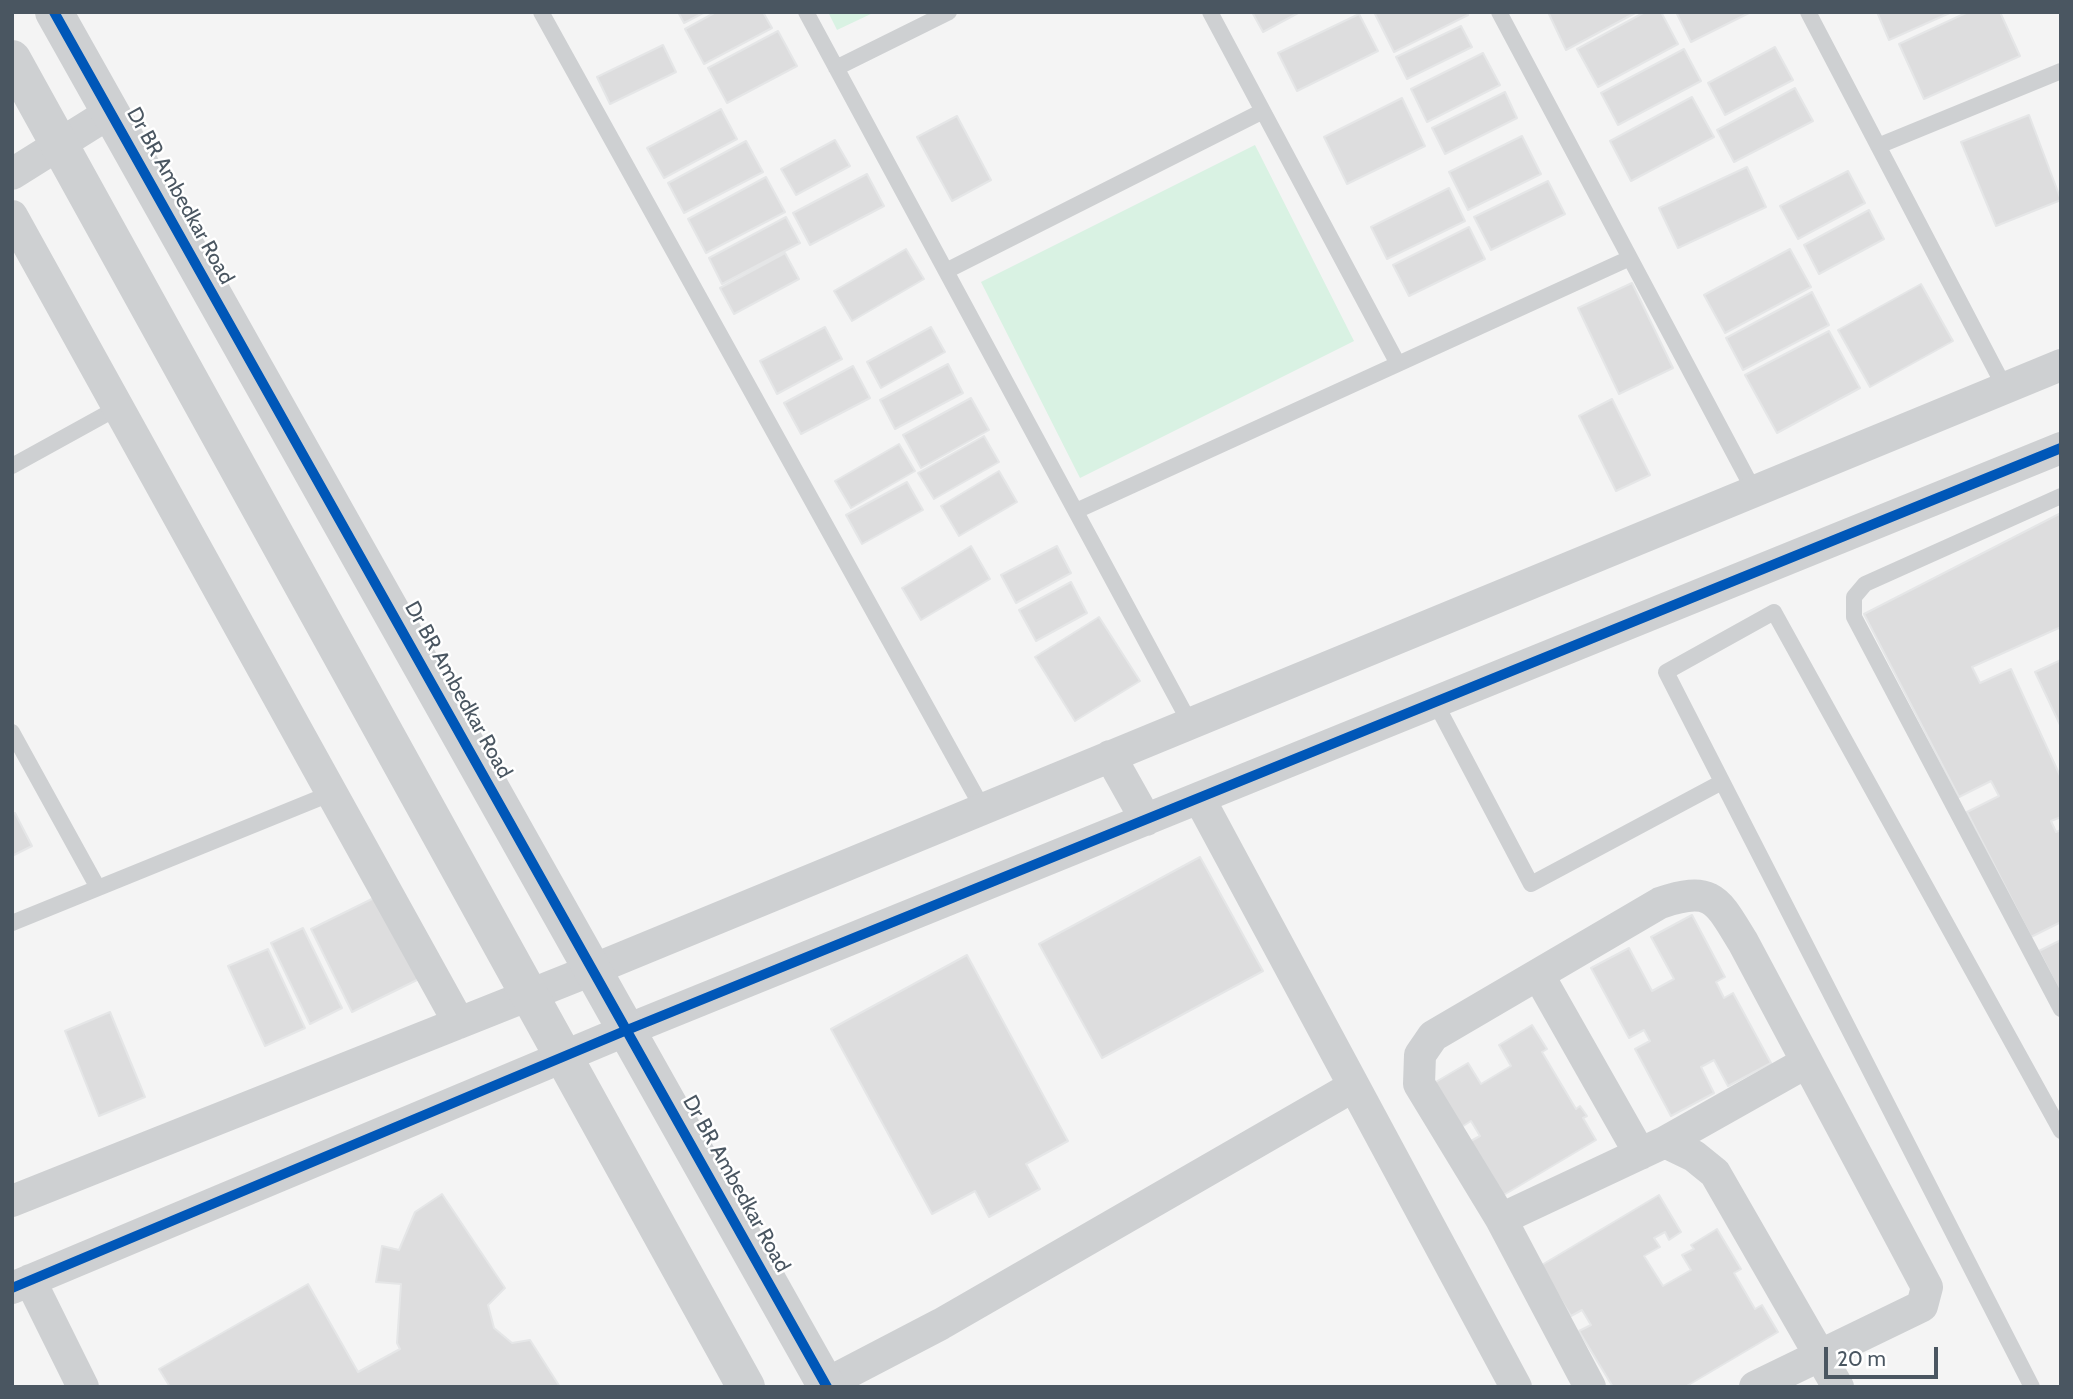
<!DOCTYPE html>
<style>
body{margin:0}
#map{position:relative;width:2073px;height:1399px;overflow:hidden;background:#f4f4f4;font-family:Cabin,sans-serif}
canvas{display:block}
.frame{position:absolute;inset:0;border:14px solid #4a5661;pointer-events:none}
.scale{position:absolute;left:1824px;top:1347px;width:114px;height:32px;box-sizing:border-box;border:4px solid #4a5661;border-top:0;padding-left:9px;font-size:21px;line-height:24px;white-space:nowrap;color:#4a5661;-webkit-text-stroke:5px #fff;paint-order:stroke}
</style>
<div id="map">
<canvas width="2073" height="1399"></canvas>
<div class="frame"></div>
<div class="scale">20 m</div>
</div>
<script>
const g = document.querySelector('canvas').getContext('2d');
g.lineJoin = 'round';
function fill(path, color) { g.fillStyle = color; g.fill(path, 'evenodd'); }
function strokePath(path, color, width, dash) { g.strokeStyle = color; g.lineWidth = width; g.lineCap = dash ? 'butt' : 'round'; g.setLineDash(dash || []); g.stroke(path); }
function label(font, color, halo, rows, align = 'center') {
  g.font = font + ' Cabin,sans-serif'; g.lineWidth = 5; g.setLineDash([]); g.textBaseline = 'middle'; g.strokeStyle = halo; g.fillStyle = color; for (const [text, x, y, turn = 0] of rows) {
    g.save(); g.translate(x, y); g.rotate((+turn || 0) * Math.PI / 180); g.textAlign = isNaN(turn) ? turn : align; if (halo) g.strokeText(text, 0, 0); g.fillText(text, 0, 0); g.restore();
  }
}
fill(new Path2D(`
 M 828,12 L 875,12 L 837,30 Z
 M 1255,145 L 1354,341 L 1080,478 L 981,282 Z`), '#d9f2e3');
const building = new Path2D(`
 M 678,12 L 705,12 L 684,23 Z
 M 716,12 L 763,12 L 772,28 L 704,64 L 685,29 Z
 M 1252,12 L 1300,12 L 1263,32 Z
 M 1374,12 L 1467,12 L 1468,15 L 1394,52 Z
 M 1548,12 L 1637,12 L 1566,50 Z
 M 1645,12 L 1661,12 L 1678,44 L 1598,87 L 1577,49 Z
 M 1676,12 L 1751,12 L 1691,42 Z
 M 1877,12 L 1952,12 L 1889,40 Z
 M 1968,12 L 2000,12 L 2020,56 L 1924,99 L 1899,44 Z
 M 1359,14 L 1378,51 L 1297,91 L 1278,53 Z
 M 1461,26 L 1472,47 L 1407,79 L 1396,57 Z
 M 778,31 L 797,66 L 727,103 L 708,68 Z
 M 663,45 L 676,72 L 610,104 L 597,77 Z
 M 1775,47 L 1793,80 L 1725,115 L 1708,83 Z
 M 1684,49 L 1701,81 L 1618,125 L 1601,93 Z
 M 1483,53 L 1500,85 L 1427,122 L 1411,89 Z
 M 1795,88 L 1813,121 L 1734,162 L 1717,130 Z
 M 1505,92 L 1517,118 L 1445,154 L 1432,128 Z
 M 1692,97 L 1714,137 L 1631,181 L 1610,141 Z
 M 1402,98 L 1425,146 L 1347,184 L 1324,137 Z
 M 721,109 L 737,139 L 664,178 L 647,148 Z
 M 2029,115 L 2061,200 L 1996,226 L 1961,142 Z
 M 957,116 L 991,180 L 952,201 L 917,137 Z
 M 1522,136 L 1541,174 L 1468,210 L 1449,172 Z
 M 835,140 L 850,166 L 796,195 L 781,169 Z
 M 746,141 L 763,172 L 684,213 L 668,183 Z
 M 1747,167 L 1766,207 L 1678,248 L 1659,208 Z
 M 1848,171 L 1865,203 L 1798,239 L 1780,206 Z
 M 867,174 L 884,206 L 810,245 L 793,213 Z
 M 766,177 L 785,212 L 706,253 L 688,219 Z
 M 1548,181 L 1565,214 L 1491,250 L 1474,217 Z
 M 1449,188 L 1465,221 L 1387,259 L 1371,227 Z
 M 1869,210 L 1884,239 L 1819,274 L 1804,245 Z
 M 786,217 L 800,243 L 722,284 L 709,258 Z
 M 1469,227 L 1485,259 L 1409,296 L 1393,265 Z
 M 906,249 L 924,279 L 852,321 L 834,291 Z
 M 1790,249 L 1811,287 L 1725,333 L 1704,295 Z
 M 785,253 L 799,279 L 734,314 L 720,288 Z
 M 1632,283 L 1673,368 L 1619,394 L 1578,308 Z
 M 1921,284 L 1953,341 L 1870,387 L 1838,330 Z
 M 1812,292 L 1829,325 L 1743,370 L 1726,338 Z
 M 825,327 L 842,359 L 777,394 L 760,361 Z
 M 931,327 L 945,352 L 881,388 L 867,362 Z
 M 1829,331 L 1860,388 L 1777,433 L 1745,375 Z
 M 948,364 L 963,393 L 895,429 L 880,400 Z
 M 853,366 L 870,398 L 801,434 L 784,403 Z
 M 971,398 L 989,430 L 921,468 L 903,435 Z
 M 1612,399 L 1650,475 L 1616,491 L 1579,416 Z
 M 984,436 L 999,462 L 934,499 L 918,473 Z
 M 899,444 L 915,471 L 851,508 L 835,481 Z
 M 999,471 L 1017,502 L 959,536 L 941,506 Z
 M 907,482 L 923,510 L 862,544 L 846,515 Z
 M 2061,513 L 2061,627 L 1972,667 L 1980,683 L 2011,669 L 2061,778 L 2061,817 L 2051,821 L 2056,832 L 2061,830 L 2061,922 L 2031,937 L 1967,812 L 1999,796 L 1991,781 L 1959,797 L 1864,614 Z
 M 971,546 L 990,579 L 921,620 L 902,588 Z
 M 1057,546 L 1071,573 L 1016,603 L 1001,575 Z
 M 1071,582 L 1087,613 L 1036,641 L 1019,610 Z
 M 1099,617 L 1140,681 L 1075,721 L 1035,657 Z
 M 2061,660 L 2061,727 L 2035,672 Z
 M 15,813 L 32,846 L 12,856 L 12,814 Z
 M 1200,857 L 1263,971 L 1102,1058 L 1039,944 Z
 M 378,896 L 419,979 L 352,1012 L 311,929 Z
 M 1692,915 L 1725,977 L 1716,982 L 1724,998 L 1733,993 L 1771,1063 L 1728,1086 L 1714,1060 L 1701,1067 L 1714,1093 L 1671,1116 L 1635,1049 L 1650,1041 L 1644,1030 L 1629,1038 L 1591,968 L 1629,948 L 1652,991 L 1674,979 L 1651,937 Z
 M 303,928 L 342,1008 L 310,1024 L 271,943 Z
 M 2061,940 L 2061,994 L 2039,951 Z
 M 268,949 L 305,1028 L 265,1046 L 228,966 Z
 M 967,955 L 1068,1141 L 1026,1164 L 1040,1189 L 989,1217 L 975,1191 L 932,1214 L 831,1029 Z
 M 110,1012 L 145,1097 L 99,1116 L 65,1031 Z
 M 1532,1025 L 1547,1049 L 1542,1052 L 1576,1109 L 1580,1106 L 1587,1116 L 1583,1118 L 1596,1140 L 1502,1196 L 1469,1142 L 1480,1136 L 1471,1121 L 1460,1128 L 1434,1083 L 1468,1063 L 1481,1084 L 1511,1066 L 1499,1045 Z
 M 442,1194 L 505,1288 L 488,1305 L 494,1328 L 512,1343 L 530,1340 L 560,1387 L 170,1387 L 159,1369 L 308,1284 L 358,1372 L 400,1349 L 397,1343 L 401,1284 L 376,1282 L 382,1246 L 399,1250 L 415,1212 Z
 M 1659,1195 L 1681,1232 L 1669,1240 L 1665,1232 L 1654,1238 L 1660,1247 L 1644,1256 L 1663,1286 L 1691,1270 L 1682,1255 L 1694,1249 L 1691,1245 L 1717,1229 L 1741,1269 L 1734,1273 L 1755,1309 L 1762,1305 L 1778,1332 L 1685,1387 L 1613,1387 L 1579,1331 L 1591,1325 L 1582,1310 L 1571,1316 L 1540,1266 Z`);
fill(building, '#ddddde');
strokePath(building, '#e5e6e7', 2);
strokePath(new Path2D(`
 M 541,12 L 983,809
 M 806,12 L 1190,723
 M 1210,12 L 1398,364
 M 1499,12 L 1754,491
 M 1808,12 L 2005,388
 M 836,68 L 949,12
 M 1878,146 L 2061,71
 M 946,271 L 1263,111
 M 12,466 L 119,407
 M 2061,496 L 1865,584 L 1854,597 L 1854,617 L 2061,1009
 M 1076,511 L 1630,258
 M 1435,702 L 1531,884 L 1722,782
 M 12,732 L 98,888
 M 12,923 L 332,793
 M 2032,1387 L 1666,672 L 1774,612 L 2061,1131`), '#ced0d2', 16);
strokePath(new Path2D(`
 M 12,174 L 111,112
 M 12,216 L 459,1023
 M 1110,756 L 1146,820
 M 1199,798 L 1516,1387
 M 1539,976 L 1640,1154
 M 1665,1142 L 1694,1156 L 1715,1173 L 1838,1387
 M 12,1201 L 592,970 L 2061,365
 M 1501,1219 L 1665,1142 L 1807,1062
 M 30,1280 L 83,1387
 M 12,1288 L 627,1030 L 2061,448
 M 826,1384 L 941,1324 L 1354,1086
 M 1590,1387 L 1501,1219 L 1419,1084 L 1420,1055 L 1433,1036 L 1660,903 C 1713,885 1717,900 1743,942 L 1927,1287 L 1922,1306 L 1755,1387`), '#ced0d2', 32);
strokePath(new Path2D(`
 M 54,12 L 827,1387
 M 12,59 L 746,1387`), '#ced0d2', 38);
strokePath(new Path2D(`
 M 54,12 L 827,1387
 M 12,1288 L 627,1030 L 2061,448`), '#0057b8', 10);
label('21px', '#4a5661', '#fff', [
 ["Dr BR Ambedkar Road",180,196,61],
 ["Dr BR Ambedkar Road",458,690,61],
 ["Dr BR Ambedkar Road",736,1184,61]
]);
</script>
